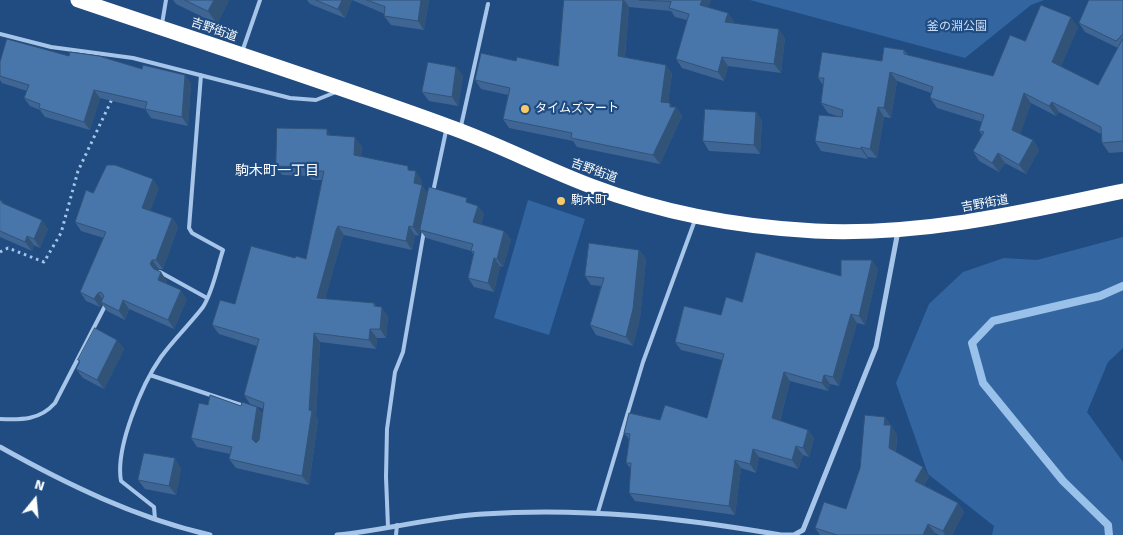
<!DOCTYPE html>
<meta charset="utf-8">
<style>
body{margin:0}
#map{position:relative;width:1123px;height:535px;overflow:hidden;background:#204c82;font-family:Signika,sans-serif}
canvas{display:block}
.north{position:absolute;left:10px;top:475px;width:50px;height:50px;-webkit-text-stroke:4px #204c82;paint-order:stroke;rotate:17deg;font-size:14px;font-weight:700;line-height:20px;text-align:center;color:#fff}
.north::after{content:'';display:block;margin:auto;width:18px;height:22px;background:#fff;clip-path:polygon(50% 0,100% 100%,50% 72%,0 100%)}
</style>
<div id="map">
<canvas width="1123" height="535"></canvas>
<div class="north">N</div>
</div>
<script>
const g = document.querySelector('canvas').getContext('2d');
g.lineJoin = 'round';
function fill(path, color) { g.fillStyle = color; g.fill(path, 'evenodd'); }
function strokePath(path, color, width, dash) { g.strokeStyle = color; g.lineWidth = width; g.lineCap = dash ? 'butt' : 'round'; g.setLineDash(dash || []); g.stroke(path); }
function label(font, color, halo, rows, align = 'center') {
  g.font = font + ' Signika,"Noto Sans JP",sans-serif'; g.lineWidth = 4.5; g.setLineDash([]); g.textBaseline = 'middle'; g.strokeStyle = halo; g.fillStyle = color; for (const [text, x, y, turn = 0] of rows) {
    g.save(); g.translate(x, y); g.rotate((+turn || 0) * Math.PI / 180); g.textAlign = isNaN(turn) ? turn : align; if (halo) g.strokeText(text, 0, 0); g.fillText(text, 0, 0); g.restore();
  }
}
fill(new Path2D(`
 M 750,0 L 1044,0 L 1031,5 L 965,58 Z
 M 528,200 L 585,219 L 549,335 L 494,318 Z
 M 1123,237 L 1123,348 L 1108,362 L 1087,412 L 1123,462 L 1123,535 L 992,535 L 994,526 L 928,474 L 896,383 L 929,304 L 963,272 L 1004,258 L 1037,260 Z`), '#3366a1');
strokePath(new Path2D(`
 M 1109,535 L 1108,525 L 1063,481 L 983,383 L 972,343 L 993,321 L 1100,296 L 1123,286`), '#9ac1ea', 8);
strokePath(new Path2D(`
 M 0,252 L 8,248 L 44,262 L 61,233 L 78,171 L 113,97`), '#a6c5e9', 3, [2.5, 4]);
strokePath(new Path2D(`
 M 162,24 L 166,0
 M 0,34 L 51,47 L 133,58 L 290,98 L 316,100 L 336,92
 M 242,52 L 260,0
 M 461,126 L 488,4
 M 433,192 L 446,131
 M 160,272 L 207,298
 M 150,375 L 244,406
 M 0,419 C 22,420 40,420 55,403 L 106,304
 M 598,512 L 643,362 L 695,220
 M 155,519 L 154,507 L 121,481 C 115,448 142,384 161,357 C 174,339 190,324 203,307 C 213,291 217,268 223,250 L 192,233 L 189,228 L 201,75
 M 388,527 L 386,477 L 387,429 L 395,372 L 403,352 L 424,231
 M 396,535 L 397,525`), '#a6c5e9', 4);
strokePath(new Path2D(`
 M 0,447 C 66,484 136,518 210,535
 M 337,535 C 386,530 434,517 483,514 C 584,507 682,518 781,535 L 794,535 L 803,530 L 876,347 L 898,231`), '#a6c5e9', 5);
strokePath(new Path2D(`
 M 78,0 C 202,42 327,82 450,127 C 498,144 543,168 591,186 C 662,213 739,227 815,231 C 920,236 1021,213 1123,191`), '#fff', 15);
fill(new Path2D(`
 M 173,0 L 229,0 L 217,24 L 176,4 Z
 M 307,0 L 429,0 L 424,30 L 391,25 L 384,16 L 385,14 L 352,0 L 345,18 L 310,4 Z
 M 564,0 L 711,0 L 708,7 L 728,13 L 734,22 L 734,23 L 785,38 L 781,73 L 728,66 L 724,81 L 682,68 L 676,59 L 687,20 L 675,17 L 671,11 L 629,7 L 625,57 L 672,73 L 668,103 L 673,107 L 676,107 L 682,116 L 660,164 L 577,147 L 573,141 L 509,128 L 503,119 L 508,95 L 481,89 L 475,80 L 516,61 L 558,66 Z
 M 1123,0 L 1123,152 L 1109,153 L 1102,143 L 1101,134 L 1059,112 L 1056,116 L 1031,103 L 1020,134 L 1033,140 L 1039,150 L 1026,174 L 1005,163 L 999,172 L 979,161 L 973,151 L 982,135 L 979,131 L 982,122 L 937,108 L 930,98 L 931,93 L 897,81 L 891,118 L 884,117 L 877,158 L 868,157 L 868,159 L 821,151 L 815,141 L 840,117 L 828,113 L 821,103 L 823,85 L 818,78 L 882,61 L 904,50 L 908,55 L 993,76 L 1025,41 L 1078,27 L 1061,66 L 1098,85 L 1118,48 L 1085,32 L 1079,23 Z
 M 69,56 L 191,83 L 188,126 L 151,118 L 145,109 L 100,98 L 90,130 L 45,117 L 40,110 L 30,106 L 24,98 L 27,91 L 2,83 L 0,80 L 0,62 Z
 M 456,67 L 463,76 L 458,106 L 429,101 L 422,92 Z
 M 756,112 L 762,121 L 760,154 L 709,151 L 703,141 Z
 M 331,135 L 362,146 L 361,156 L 412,171 L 422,180 L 421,185 L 428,194 L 478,206 L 484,214 L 481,225 L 504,231 L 511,240 L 503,267 L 500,266 L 494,292 L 474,287 L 468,278 L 474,256 L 471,251 L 426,238 L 420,230 L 419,236 L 415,235 L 412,250 L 344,235 L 342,239 L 325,299 L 374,303 L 377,307 L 388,316 L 386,338 L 377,338 L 376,349 L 320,342 L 316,416 L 318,420 L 309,485 L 236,468 L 229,459 L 230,454 L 197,447 L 191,438 L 208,405 L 257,407 L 263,415 L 264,409 L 250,404 L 244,395 L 257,346 L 219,334 L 212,325 L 235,304 L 295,258 L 306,259 L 322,180 L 312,180 L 309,176 L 282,175 L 276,166 Z
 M 159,188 L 150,211 L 172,218 L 178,227 L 163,269 L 159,269 L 157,270 L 167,281 L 166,283 L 187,299 L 174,329 L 129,309 L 125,320 L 107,311 L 102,304 L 100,307 L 86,301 L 80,292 L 104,238 L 81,231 L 75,222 Z
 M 0,200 L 5,204 L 48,229 L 40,248 L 34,245 L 32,251 L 0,237 Z
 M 639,250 L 646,259 L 640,318 L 633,346 L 596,335 L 590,325 L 601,286 L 591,285 L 585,276 Z
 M 878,269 L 865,325 L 857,323 L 839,386 L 830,384 L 828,391 L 790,381 L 780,421 L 808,430 L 814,438 L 809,457 L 803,455 L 798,469 L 759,457 L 756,473 L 741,468 L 735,515 L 635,501 L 629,493 L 631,469 L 626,463 L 629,439 L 624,433 L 660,420 L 707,418 L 722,360 L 681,350 L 675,342 L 742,302 L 841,276 Z
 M 117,340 L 124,349 L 104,389 L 83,378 L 76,369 L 80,362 L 78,360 Z
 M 885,417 L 897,435 L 896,452 L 929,477 L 924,485 L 958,503 L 964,512 L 952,535 L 939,535 L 935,533 L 934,535 L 820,535 L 815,528 L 846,509 Z
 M 181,468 L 176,495 L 145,489 L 138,480 Z`), '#3e6593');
fill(new Path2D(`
 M 214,0 L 229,0 L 217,24 L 208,11 Z
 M 342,0 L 352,0 L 345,18 L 338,9 Z
 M 421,0 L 429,0 L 424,30 L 418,21 Z
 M 623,0 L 624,0 L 629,7 L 624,65 L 618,56 Z
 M 702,0 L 711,0 L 706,14 L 700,5 Z
 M 728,13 L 734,22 L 732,31 L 725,22 Z
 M 1071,17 L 1078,27 L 1059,71 L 1052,62 Z
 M 779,29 L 785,38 L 781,73 L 774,64 Z
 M 722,57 L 728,66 L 724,81 L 718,72 Z
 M 666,65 L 672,73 L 667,111 L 661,102 Z
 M 456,67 L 463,76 L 458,106 L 452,97 Z
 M 890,72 L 897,81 L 891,118 L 884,108 Z
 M 185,75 L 191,83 L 188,126 L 182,117 Z
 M 94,90 L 100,98 L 90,130 L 84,122 Z
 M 1024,93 L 1031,103 L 1019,139 L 1012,130 Z
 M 1052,102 L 1059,112 L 1056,116 L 1049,106 Z
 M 670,103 L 675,110 L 676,107 L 682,116 L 660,164 L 653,155 Z
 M 878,107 L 884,117 L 877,158 L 870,149 Z
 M 756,112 L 762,121 L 760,154 L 754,145 Z
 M 327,129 L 333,138 L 327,135 Z
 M 355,137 L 362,146 L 360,164 L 354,155 Z
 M 1033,140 L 1039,150 L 1026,174 L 1019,165 Z
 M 861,147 L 868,157 L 868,159 L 861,149 Z
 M 998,153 L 1005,163 L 999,172 L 992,163 Z
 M 416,171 L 422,180 L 420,192 L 414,183 Z
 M 153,179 L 159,188 L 148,216 L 142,208 Z
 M 422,185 L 428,194 L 419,236 L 413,227 Z
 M 478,206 L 484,214 L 479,231 L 473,222 Z
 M 172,218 L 178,227 L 163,269 L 156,260 Z
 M 42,220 L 48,229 L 40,248 L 34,239 Z
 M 338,226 L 344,235 L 342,239 L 323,307 L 317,298 L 336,230 Z
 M 409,226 L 415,235 L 412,250 L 406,241 Z
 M 504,231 L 511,240 L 503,267 L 497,259 Z
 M 27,236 L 34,245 L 32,251 L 25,242 Z
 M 639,250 L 646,259 L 640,318 L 633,346 L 626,337 Z
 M 494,258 L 500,266 L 494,292 L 488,283 Z
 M 152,260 L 159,269 L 156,273 L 150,264 Z
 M 872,260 L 878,269 L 865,325 L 859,316 Z
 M 161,272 L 167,281 L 164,288 L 158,280 Z
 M 181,290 L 187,299 L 174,329 L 168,320 Z
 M 98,293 L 104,301 L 101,302 L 102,304 L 100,307 L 94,299 Z
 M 123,300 L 129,309 L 125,320 L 119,311 Z
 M 382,307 L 388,316 L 386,338 L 380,329 Z
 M 851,314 L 857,323 L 839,386 L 833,377 Z
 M 370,329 L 377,338 L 376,349 L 369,340 Z
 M 314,333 L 320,342 L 316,416 L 318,420 L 309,485 L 302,476 L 309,410 Z
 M 117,340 L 124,349 L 104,389 L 97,380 Z
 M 784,372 L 790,381 L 778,427 L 772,418 Z
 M 824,375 L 830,384 L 828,391 L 822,383 Z
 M 257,407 L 263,416 L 258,448 L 252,439 Z
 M 885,417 L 897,435 L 895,457 L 889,448 L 884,425 Z
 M 808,430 L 814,438 L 809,457 L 803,448 Z
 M 796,446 L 803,455 L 798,469 L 792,460 Z
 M 753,449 L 759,457 L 756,473 L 750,464 Z
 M 175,458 L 181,468 L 176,495 L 169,486 Z
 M 735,460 L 741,468 L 735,515 L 729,506 Z
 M 923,467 L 929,477 L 921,490 L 915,481 Z
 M 958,503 L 964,512 L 952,535 L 945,535 L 943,531 Z
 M 928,524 L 935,533 L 934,535 L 923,535 Z`), '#325378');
const building = new Path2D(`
 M 185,0 L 214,0 L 208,11 Z
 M 316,0 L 342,0 L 338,9 Z
 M 367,0 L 421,0 L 418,21 L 384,16 L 385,7 Z
 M 564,0 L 623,0 L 618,56 L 666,65 L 661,102 L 670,103 L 670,107 L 676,107 L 653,155 L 571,138 L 572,133 L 503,119 L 510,88 L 475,80 L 481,53 L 516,61 L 517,57 L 558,66 Z
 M 639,0 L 702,0 L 700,5 L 728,13 L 725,22 L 779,29 L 774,64 L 722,57 L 718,72 L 676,59 L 689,14 L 669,8 L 671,2 Z
 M 1089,0 L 1123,0 L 1123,34 L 1116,41 L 1079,23 Z
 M 1041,5 L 1071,17 L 1052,62 L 1098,85 L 1123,38 L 1123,141 L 1102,143 L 1101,127 L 1052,102 L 1049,106 L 1024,93 L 1012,130 L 1033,140 L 1019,165 L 998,153 L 992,163 L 973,151 L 984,132 L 979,131 L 984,115 L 930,98 L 933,87 L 890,72 L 884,108 L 878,107 L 870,149 L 861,147 L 861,149 L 815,141 L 819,115 L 842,117 L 843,110 L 821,103 L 824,78 L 818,78 L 822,52 L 882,61 L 884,47 L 904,50 L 904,54 L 993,76 L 1010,35 L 1025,41 Z
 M 7,39 L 69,56 L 70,52 L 99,56 L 142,69 L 143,65 L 185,75 L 182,117 L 145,109 L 147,102 L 94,90 L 84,122 L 39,108 L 40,104 L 24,98 L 29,85 L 0,76 L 0,62 Z
 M 428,62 L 456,67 L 452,97 L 422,92 Z
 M 705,109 L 756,112 L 754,145 L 703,141 Z
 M 277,128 L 327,129 L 327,135 L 355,137 L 354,155 L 408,166 L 408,170 L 416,171 L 414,183 L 422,185 L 413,227 L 409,226 L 406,241 L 338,226 L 336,230 L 317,298 L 374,303 L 374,306 L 382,307 L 380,329 L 370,329 L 369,340 L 314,333 L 309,410 L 312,411 L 302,476 L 229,459 L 232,447 L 191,438 L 199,403 L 208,405 L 210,395 L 241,406 L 242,402 L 257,407 L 252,439 L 256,443 L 259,440 L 264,403 L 244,395 L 259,339 L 212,325 L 220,300 L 235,304 L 251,246 L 295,258 L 296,256 L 306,259 L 324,171 L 305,171 L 305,167 L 276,166 Z
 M 107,165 L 115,165 L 153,179 L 142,208 L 172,218 L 156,260 L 152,260 L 150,264 L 154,269 L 161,272 L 158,280 L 181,290 L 168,320 L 123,300 L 119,311 L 101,302 L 104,296 L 101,292 L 98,293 L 94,299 L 80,292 L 106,232 L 75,222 L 86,190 L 93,193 Z
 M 429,187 L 467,198 L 466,202 L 478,206 L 473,222 L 504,231 L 497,259 L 494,258 L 488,283 L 468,278 L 474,252 L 471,251 L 473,244 L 420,230 Z
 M 0,200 L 2,201 L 2,203 L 42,220 L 34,239 L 27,236 L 25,242 L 0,231 Z
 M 589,243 L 639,250 L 633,309 L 626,337 L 590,325 L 604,278 L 585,276 Z
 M 756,252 L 841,276 L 841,260 L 872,260 L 859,316 L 851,314 L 833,377 L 824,375 L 822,383 L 784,372 L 772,418 L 808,430 L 803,448 L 796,446 L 792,460 L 753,449 L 750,464 L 735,460 L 729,506 L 629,493 L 631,463 L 626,463 L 630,434 L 624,433 L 629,413 L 660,420 L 665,405 L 707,418 L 724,354 L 675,342 L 684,306 L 721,315 L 726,297 L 742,302 Z
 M 95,328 L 117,340 L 97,380 L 76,369 L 80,361 L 78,360 Z
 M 865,415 L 885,417 L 884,425 L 891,425 L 889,448 L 923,467 L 915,481 L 958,503 L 943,531 L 928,524 L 923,535 L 837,535 L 815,528 L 824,502 L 846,509 L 860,468 Z
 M 144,453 L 175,458 L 169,486 L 138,480 Z`);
fill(building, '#4876ab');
strokePath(building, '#325378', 1);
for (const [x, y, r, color] of [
 [525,109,5,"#f7ca66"],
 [561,201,5,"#f7ca66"]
]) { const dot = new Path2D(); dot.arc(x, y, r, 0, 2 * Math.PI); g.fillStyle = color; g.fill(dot); strokePath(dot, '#204c82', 2); }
label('12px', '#cadff7', '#204c82', [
 ["釜の淵公園",957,27]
]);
label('12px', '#fff', '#204c82', [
 ["吉野街道",214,30,19],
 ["吉野街道",594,171,20],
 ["吉野街道",985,204,-10]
]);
label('12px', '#fff', '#204c82', [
 ["タイムズマート",535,109],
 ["駒木町",571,201]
], 'left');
label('14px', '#fff', '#204c82', [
 ["駒木町一丁目",277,171]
]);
</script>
